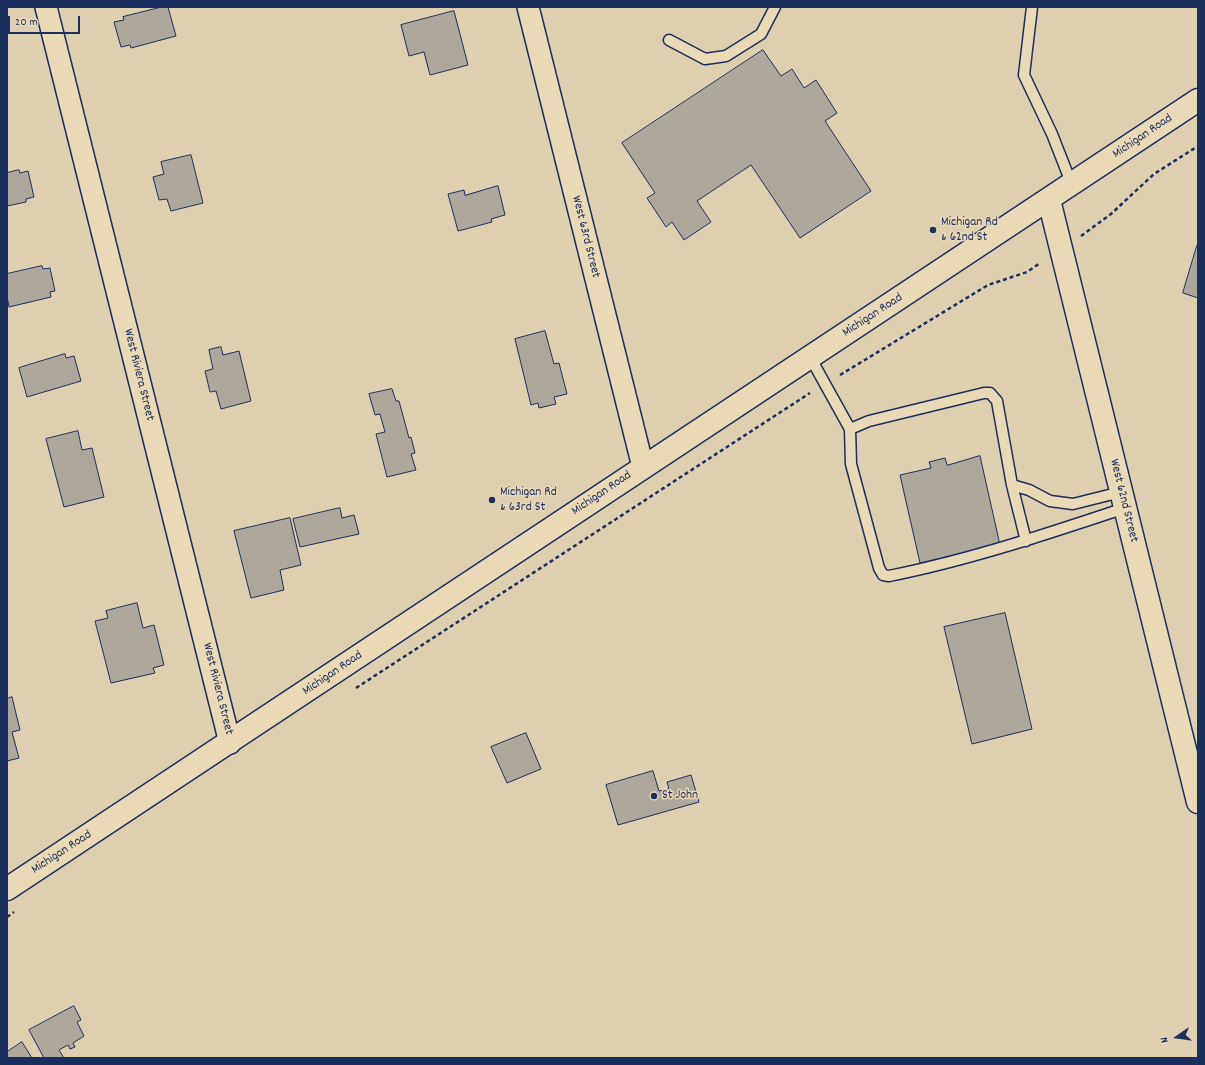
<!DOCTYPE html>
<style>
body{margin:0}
#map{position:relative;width:1205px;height:1065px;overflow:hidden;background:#decfb1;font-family:Dekko,sans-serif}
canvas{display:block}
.frame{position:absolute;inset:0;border:8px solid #1b2f5e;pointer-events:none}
.north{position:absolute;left:1157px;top:1017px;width:40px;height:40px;-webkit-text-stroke:3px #ead9b6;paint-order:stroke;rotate:257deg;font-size:11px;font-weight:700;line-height:16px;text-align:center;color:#1b2f5e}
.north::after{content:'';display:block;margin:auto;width:14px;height:18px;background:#1b2f5e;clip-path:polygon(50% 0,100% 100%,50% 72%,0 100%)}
.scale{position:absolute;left:8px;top:16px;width:72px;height:18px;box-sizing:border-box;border:2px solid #1b2f5e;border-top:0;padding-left:5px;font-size:12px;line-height:14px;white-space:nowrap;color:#1b2f5e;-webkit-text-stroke:3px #ead9b6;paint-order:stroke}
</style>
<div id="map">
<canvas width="1205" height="1065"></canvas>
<div class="frame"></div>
<div class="north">N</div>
<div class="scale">20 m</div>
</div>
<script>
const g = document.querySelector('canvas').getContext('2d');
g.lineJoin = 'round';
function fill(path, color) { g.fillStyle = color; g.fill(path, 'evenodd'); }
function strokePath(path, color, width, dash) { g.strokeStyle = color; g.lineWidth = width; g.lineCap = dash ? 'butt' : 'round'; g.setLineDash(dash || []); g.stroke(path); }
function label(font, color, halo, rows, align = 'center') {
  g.font = font + ' Dekko,sans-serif'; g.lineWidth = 3; g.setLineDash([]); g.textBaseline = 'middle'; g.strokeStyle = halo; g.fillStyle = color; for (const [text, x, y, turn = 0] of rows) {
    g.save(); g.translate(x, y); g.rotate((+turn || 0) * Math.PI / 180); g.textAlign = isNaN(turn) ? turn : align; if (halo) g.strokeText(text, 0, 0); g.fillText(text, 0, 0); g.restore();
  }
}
const building = new Path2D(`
 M 162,7 L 168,7 L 176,36 L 131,48 L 130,45 L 121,47 L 114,22 L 124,20 L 123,17 Z
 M 454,11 L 468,65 L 430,75 L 424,52 L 409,56 L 401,25 Z
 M 763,50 L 781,76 L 792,69 L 804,88 L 816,80 L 837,113 L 825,121 L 871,191 L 800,238 L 751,165 L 697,201 L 711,222 L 684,240 L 672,222 L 666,227 L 647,198 L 655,193 L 622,143 Z
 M 191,155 L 203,203 L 171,211 L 167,199 L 159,200 L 153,177 L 164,174 L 161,162 Z
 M 19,170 L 20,173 L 28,171 L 34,197 L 26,199 L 26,202 L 7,206 L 7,173 Z
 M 498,186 L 505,215 L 491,219 L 492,222 L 458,231 L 448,194 L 464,190 L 465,195 Z
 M 1197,246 L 1198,247 L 1198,298 L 1183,293 Z
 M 42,266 L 43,269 L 50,268 L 55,291 L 50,292 L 51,297 L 9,307 L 7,296 L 7,274 Z
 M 545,331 L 554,364 L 559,363 L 567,394 L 554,397 L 556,404 L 539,408 L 538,403 L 531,405 L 515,339 Z
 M 221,347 L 223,355 L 239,351 L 251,401 L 221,409 L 216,391 L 210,392 L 205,371 L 213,369 L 209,350 Z
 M 65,354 L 66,358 L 74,356 L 81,381 L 27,397 L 19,368 Z
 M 392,389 L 396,401 L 399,401 L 409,438 L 411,437 L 415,453 L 411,454 L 416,470 L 387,477 L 376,434 L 385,432 L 380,414 L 375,415 L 369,394 Z
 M 78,431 L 82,450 L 92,448 L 104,497 L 64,507 L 46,439 Z
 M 980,456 L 1000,545 L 920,563 L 900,475 L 931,468 L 929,462 L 945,458 L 947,465 Z
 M 340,508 L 342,518 L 354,515 L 359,534 L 300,547 L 293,519 Z
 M 290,518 L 301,565 L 280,570 L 284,590 L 251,598 L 234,531 Z
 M 137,603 L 143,628 L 154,625 L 164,665 L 153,668 L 155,673 L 111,683 L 95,621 L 108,618 L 106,611 Z
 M 1005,613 L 1032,729 L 972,744 L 944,627 Z
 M 12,697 L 20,730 L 12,732 L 19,758 L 7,761 L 7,699 Z
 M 526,733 L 541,769 L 507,783 L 491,747 Z
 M 653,771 L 659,791 L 669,789 L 667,782 L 691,775 L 699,802 L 618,825 L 606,785 Z
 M 74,1006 L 81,1020 L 77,1022 L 84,1036 L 73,1043 L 75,1047 L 70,1049 L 68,1045 L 59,1050 L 64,1058 L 44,1058 L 29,1030 Z
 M 22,1042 L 32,1058 L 7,1058 L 7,1052 Z`);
fill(building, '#aea79c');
strokePath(building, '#1b2f5e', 1);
const lane = new Path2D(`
 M 1032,7 L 1024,75 L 1052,134 L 1072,185
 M 669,40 L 705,59 L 726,56 L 761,34 L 775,7
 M 810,357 L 850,429 L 869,421 L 984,393 L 990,393 L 997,401 L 1012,485 L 1026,541
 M 850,429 L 851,464 L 879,568 L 883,575 L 889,576 C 969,560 1047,534 1125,508
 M 1012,485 L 1029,490 L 1050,501 L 1073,504 L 1121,492`);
const street = new Path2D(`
 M 46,7 L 230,743
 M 528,7 L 643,467`);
const secondary = new Path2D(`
 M 1049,200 L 1198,802`);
const primary = new Path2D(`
 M 7,889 L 1198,100`);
strokePath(lane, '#1b2f5e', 13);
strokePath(street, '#1b2f5e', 24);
strokePath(secondary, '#1b2f5e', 25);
strokePath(primary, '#1b2f5e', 25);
strokePath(new Path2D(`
 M 1081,236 L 1111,214 L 1154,174 L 1198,146
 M 840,375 L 988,285 L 1027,272 L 1040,263
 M 356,688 L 810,393
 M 7,917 L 14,912`), '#1b2f5e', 2.5, [4, 3]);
strokePath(lane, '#ead9b6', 10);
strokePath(street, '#ead9b6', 21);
strokePath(secondary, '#ead9b6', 22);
strokePath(primary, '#ead9b6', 22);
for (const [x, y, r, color] of [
 [933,230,4,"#1b2f5e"],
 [492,500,4,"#1b2f5e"],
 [654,796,4,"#1b2f5e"]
]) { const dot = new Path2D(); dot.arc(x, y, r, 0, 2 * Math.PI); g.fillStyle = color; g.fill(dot); strokePath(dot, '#ead9b6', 1.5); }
label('13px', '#1b2f5e', '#ead9b6', [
 ["Michigan Road",1143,137,-34],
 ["West 63rd Street",585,237,76],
 ["Michigan Road",873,316,-33],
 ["West Riviera Street",138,375,76],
 ["Michigan Road",602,494,-34],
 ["West 62nd Street",1123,501,76],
 ["Michigan Road",333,674,-34],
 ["West Riviera Street",217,689,76],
 ["Michigan Road",62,853,-33]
]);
label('13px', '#1b2f5e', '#ead9b6', [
 ["Michigan Rd",941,223],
 ["& 62nd St",941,238],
 ["Michigan Rd",500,493],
 ["& 63rd St",500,508],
 ["St John",662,796]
], 'left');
</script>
